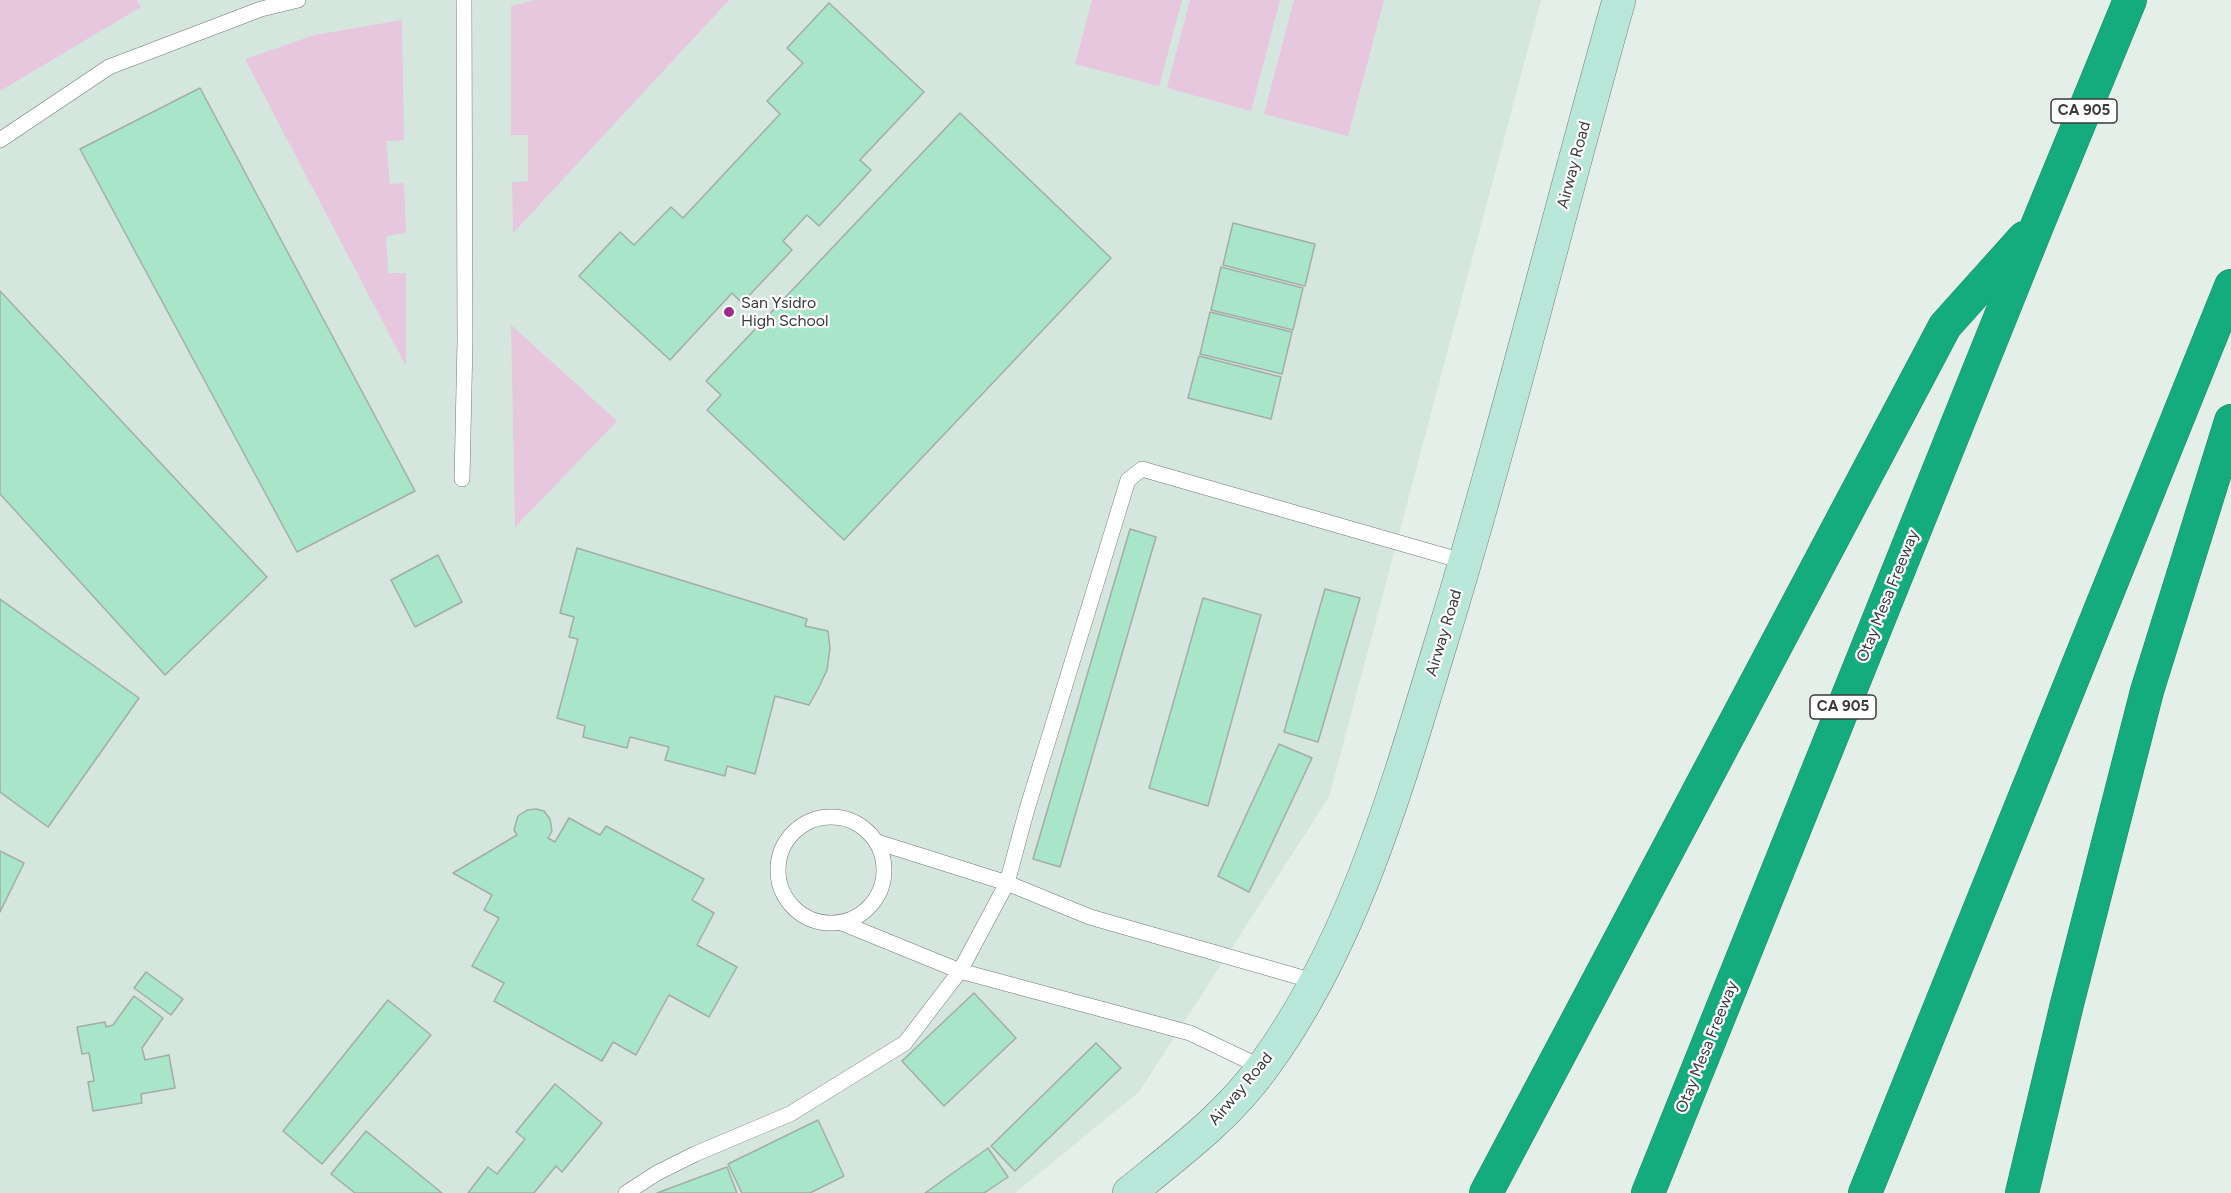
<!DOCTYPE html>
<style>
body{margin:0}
canvas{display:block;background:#e5efea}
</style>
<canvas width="2231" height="1193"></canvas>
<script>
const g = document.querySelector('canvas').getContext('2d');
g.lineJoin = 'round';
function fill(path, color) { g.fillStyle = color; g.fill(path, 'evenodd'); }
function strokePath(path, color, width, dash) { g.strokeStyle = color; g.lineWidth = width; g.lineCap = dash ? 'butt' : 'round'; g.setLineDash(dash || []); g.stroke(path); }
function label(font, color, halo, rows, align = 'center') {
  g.font = font + ' Figtree,sans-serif'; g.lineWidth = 4.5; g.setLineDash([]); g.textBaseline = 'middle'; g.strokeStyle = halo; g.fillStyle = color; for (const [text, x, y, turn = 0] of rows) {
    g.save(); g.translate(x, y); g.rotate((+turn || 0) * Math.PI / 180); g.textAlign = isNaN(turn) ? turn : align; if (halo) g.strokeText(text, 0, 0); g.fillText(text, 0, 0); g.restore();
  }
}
fill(new Path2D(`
 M 0,0 L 1541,0 L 1329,797 L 1139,1092 L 1015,1193 L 0,1193 Z`), '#d4e6dd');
fill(new Path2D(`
 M 0,0 L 137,0 L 141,7 L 0,91 Z
 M 535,0 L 729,0 L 513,233 L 512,182 L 528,181 L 528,135 L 511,135 L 511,6 Z
 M 1092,0 L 1182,0 L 1159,86 L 1075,64 Z
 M 1190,0 L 1280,0 L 1251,111 L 1167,88 Z
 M 1294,0 L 1384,0 L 1348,136 L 1264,114 Z
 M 402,20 L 404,140 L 386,141 L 390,184 L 404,183 L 406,233 L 386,236 L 388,273 L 406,273 L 406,366 L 245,59 L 315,35 Z
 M 511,325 L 617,421 L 515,527 Z`), '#e6c7de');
const building = new Path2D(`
 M 829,3 L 924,92 L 860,160 L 871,170 L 819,226 L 807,215 L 783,241 L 792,250 L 742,303 L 732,293 L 670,360 L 579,276 L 620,232 L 634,245 L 671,207 L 683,218 L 780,114 L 767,101 L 803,63 L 787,48 Z
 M 200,88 L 415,491 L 297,552 L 80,149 Z
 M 960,113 L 1111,258 L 844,540 L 707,410 L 721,395 L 706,381 Z
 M 1233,223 L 1315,244 L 1305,286 L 1223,265 Z
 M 1221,267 L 1303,288 L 1293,330 L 1211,310 Z
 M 0,291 L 267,577 L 165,675 L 0,494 Z
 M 1210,312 L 1292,332 L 1282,374 L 1200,354 Z
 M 1199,356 L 1281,377 L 1271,419 L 1188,398 Z
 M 1130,529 L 1156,537 L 1060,867 L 1033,859 Z
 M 577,548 L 807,619 L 805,626 L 828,631 L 830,648 L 827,670 L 818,689 L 809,705 L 775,696 L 755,774 L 727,766 L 725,776 L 665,760 L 669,747 L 630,737 L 627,748 L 583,737 L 585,726 L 557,718 L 578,639 L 569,637 L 574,617 L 560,613 Z
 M 438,555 L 462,602 L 415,627 L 391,580 Z
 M 1325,589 L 1360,598 L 1318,742 L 1284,732 Z
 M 1203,598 L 1261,615 L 1208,806 L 1149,788 Z
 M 0,599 L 139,698 L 48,827 L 0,792 Z
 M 1279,744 L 1312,758 L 1249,892 L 1218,876 Z
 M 536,809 L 544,811 L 550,819 L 552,831 L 548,838 L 555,842 L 569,818 L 600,835 L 606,826 L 704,879 L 692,900 L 714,913 L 697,945 L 737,967 L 709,1017 L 669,995 L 636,1055 L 613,1042 L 602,1061 L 494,1001 L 504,983 L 472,966 L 499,918 L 484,910 L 492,895 L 453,873 L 517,835 L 514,830 L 518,816 L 527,810 Z
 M 0,851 L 24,863 L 0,912 Z
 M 146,972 L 183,999 L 171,1015 L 134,988 Z
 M 974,993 L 1016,1038 L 944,1106 L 902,1061 Z
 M 134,996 L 163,1018 L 142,1048 L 145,1060 L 169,1055 L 175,1088 L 141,1094 L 142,1103 L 93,1111 L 88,1082 L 94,1081 L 89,1053 L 82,1054 L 77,1027 L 105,1022 L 106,1027 L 113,1025 Z
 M 388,1000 L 431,1035 L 322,1164 L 283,1131 Z
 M 1096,1043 L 1121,1068 L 1015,1171 L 991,1146 Z
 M 555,1084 L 602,1123 L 562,1172 L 556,1166 L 534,1193 L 468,1193 L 488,1167 L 497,1174 L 525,1139 L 516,1132 Z
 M 818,1120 L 844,1176 L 810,1193 L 742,1193 L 728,1164 Z
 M 366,1131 L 442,1193 L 355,1193 L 331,1174 Z
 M 988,1148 L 1008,1177 L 984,1193 L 925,1193 Z
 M 727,1167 L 737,1193 L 657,1193 Z`);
fill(building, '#a8e5c9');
strokePath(building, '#a3ada8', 1.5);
const lane = new Path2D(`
 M 0,140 L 109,67 L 261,9 L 298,0
 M 462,479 L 465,341 L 464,0
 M778 870a53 53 0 1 1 106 0a53 53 0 1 1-106 0Z
 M 877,842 L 1007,883 L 1090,917 L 1317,982
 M 842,923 L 960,971 L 1190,1033 L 1263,1068
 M 626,1193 L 657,1173 L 695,1154 L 790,1114 L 905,1043 L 960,971 L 1007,883 L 1027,809 L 1128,480 L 1142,469 L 1466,562`);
const secondary = new Path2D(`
 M 1129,1193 C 1177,1154 1227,1117 1263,1067 C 1352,946 1396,791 1439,649 C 1505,434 1558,216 1619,0`);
const highway = new Path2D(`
 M 1486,1193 L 1945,326 L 2024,238
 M 1648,1193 L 2039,221 L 2130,0
 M 1865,1193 L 2231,286
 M 2022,1193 L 2067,1004 L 2147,691 L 2231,421`);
strokePath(lane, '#717a76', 16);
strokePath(secondary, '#717a76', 34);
strokePath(highway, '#218466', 34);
strokePath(lane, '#fff', 15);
strokePath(secondary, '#b8e6d8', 33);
strokePath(highway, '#14ac7d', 33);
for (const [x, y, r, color] of [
 [729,312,6,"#9d2d8b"]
]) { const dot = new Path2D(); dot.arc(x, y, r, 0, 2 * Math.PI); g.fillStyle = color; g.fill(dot); strokePath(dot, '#fff', 2); }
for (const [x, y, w] of [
 [2084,111,66],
 [1843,707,66]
]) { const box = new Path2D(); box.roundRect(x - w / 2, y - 12, w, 24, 4.5); g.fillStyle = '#fff'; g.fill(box); strokePath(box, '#383b3a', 1.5); }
label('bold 15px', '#383b3a', null, [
 ["CA 905",2084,111],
 ["CA 905",1843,707]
]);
label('16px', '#383b3a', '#fff', [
 ["Airway Road",1574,165,-75],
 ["Otay Mesa Freeway",1888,596,-68],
 ["Airway Road",1444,633,-73],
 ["Otay Mesa Freeway",1707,1047,-68],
 ["Airway Road",1241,1089,-50]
]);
label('16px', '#383b3a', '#fff', [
 ["San Ysidro",741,303],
 ["High School",741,321]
], 'left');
</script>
